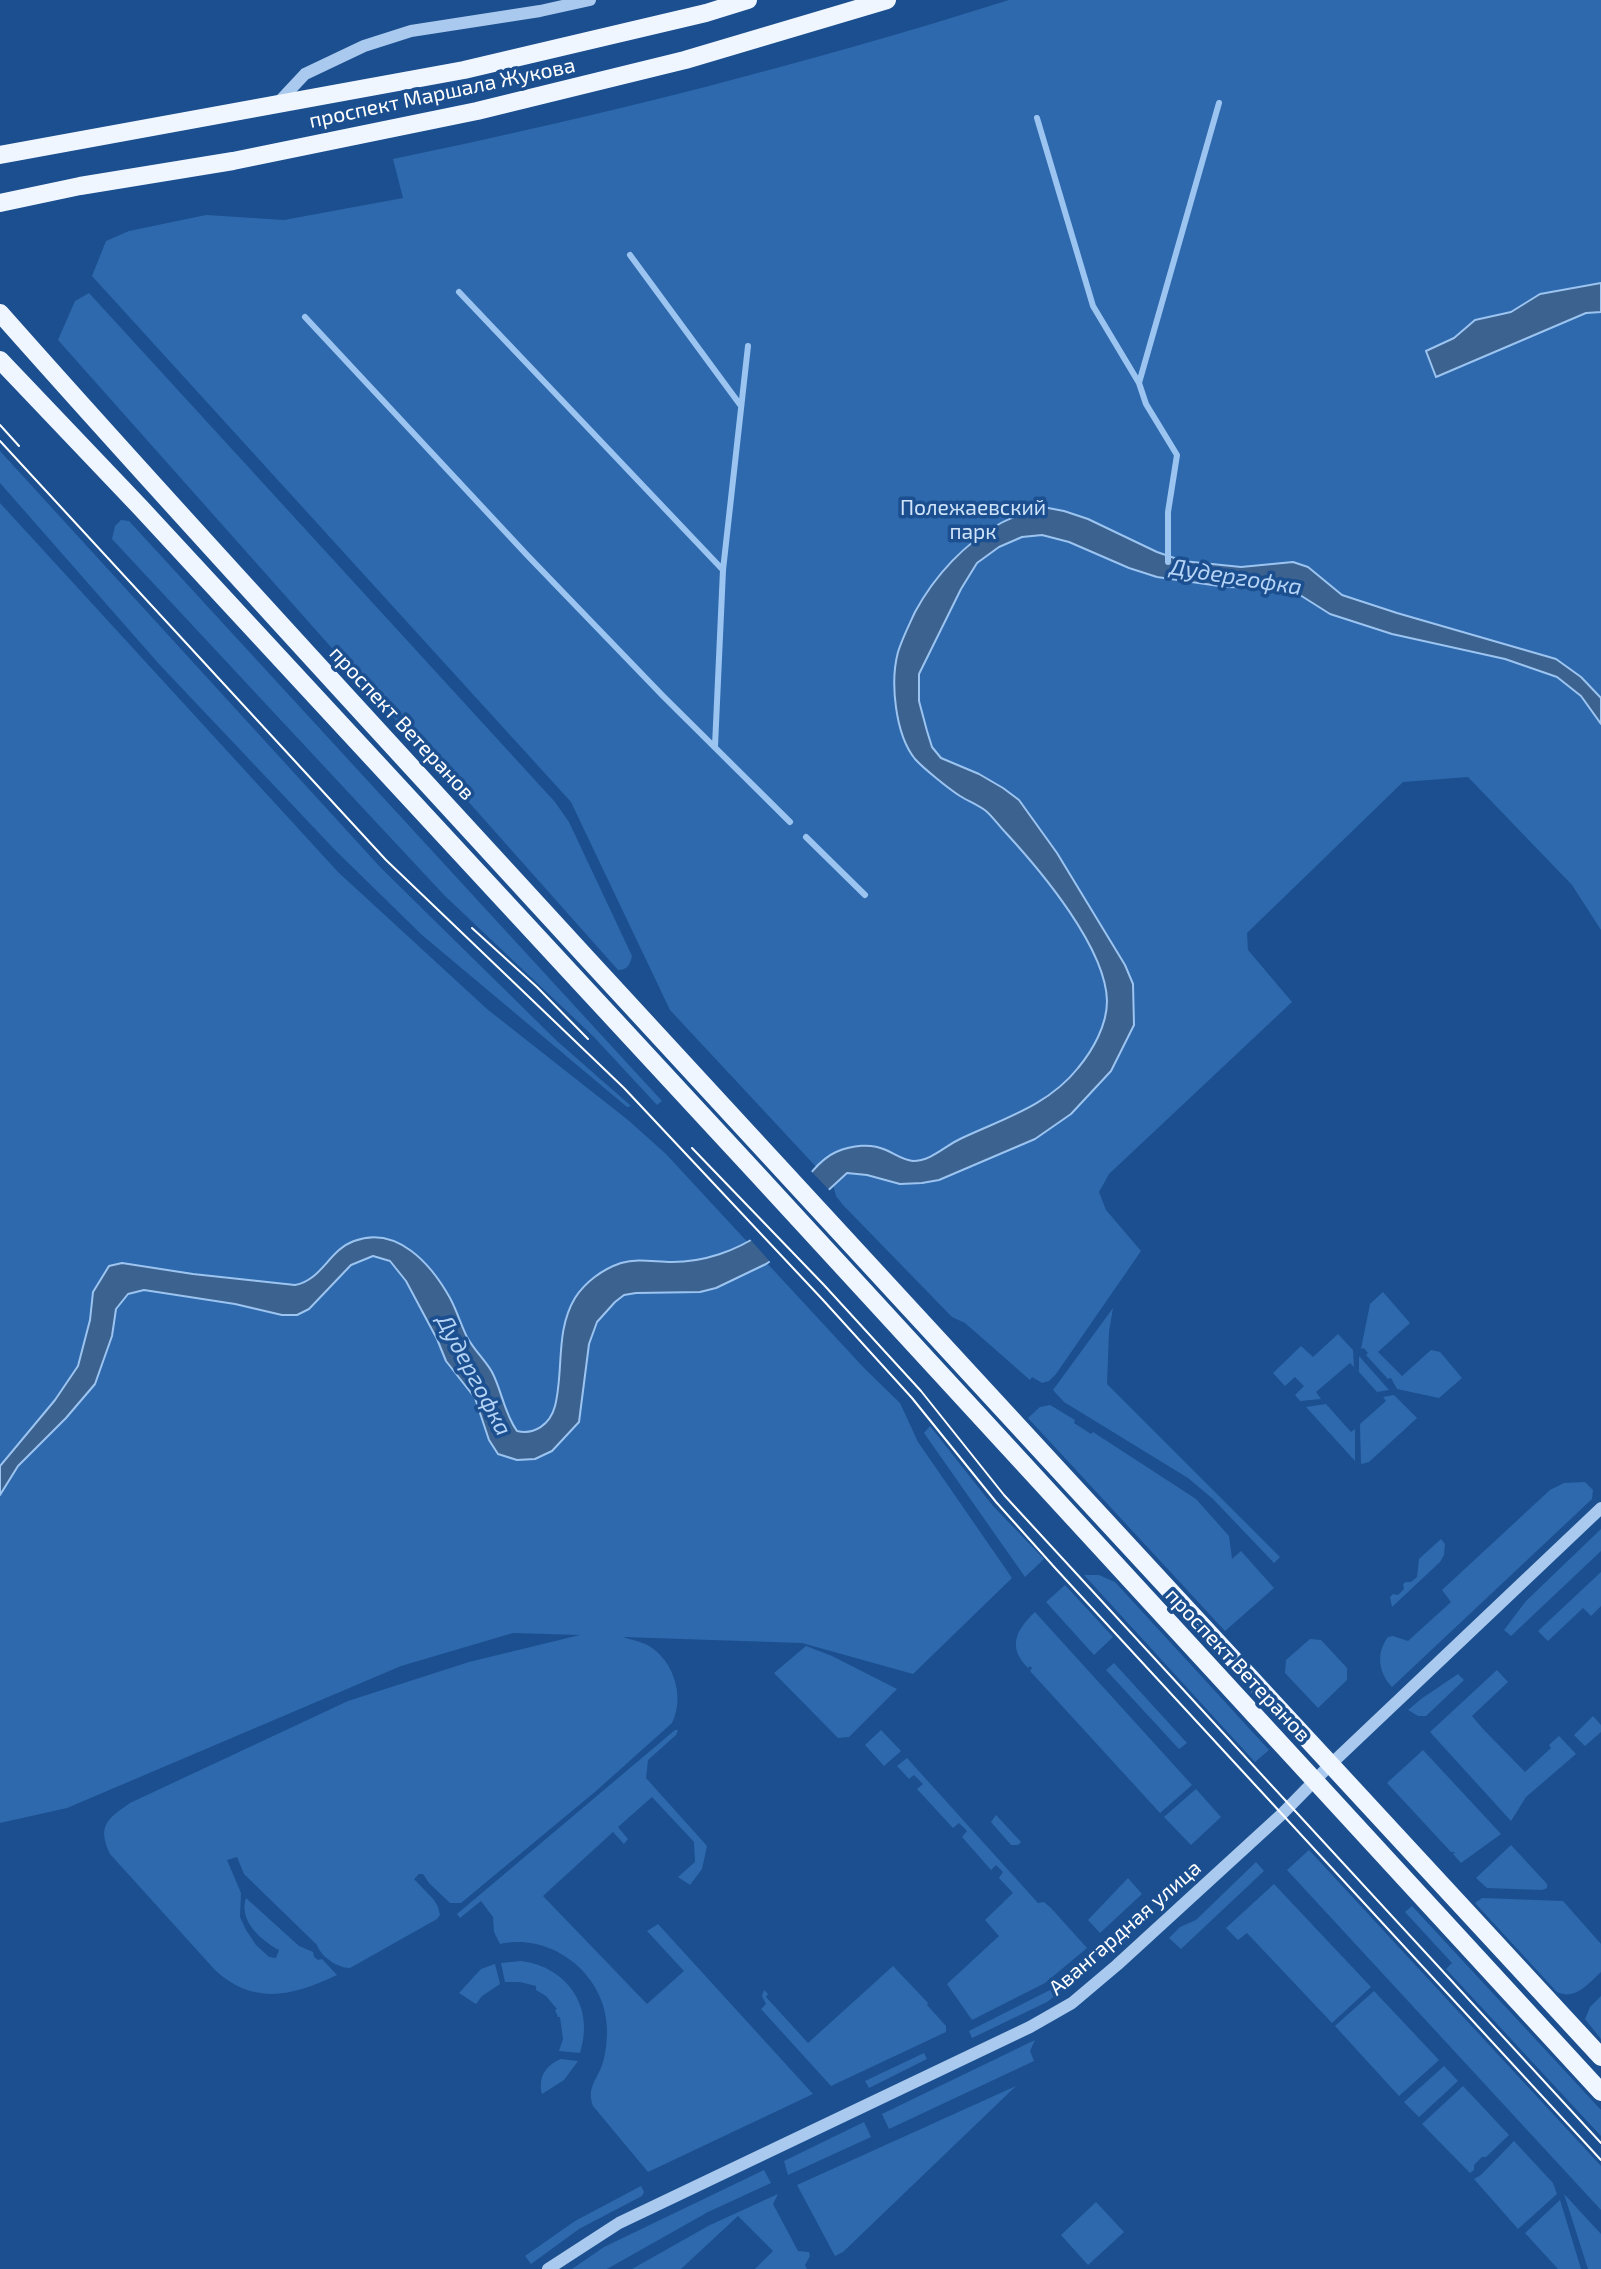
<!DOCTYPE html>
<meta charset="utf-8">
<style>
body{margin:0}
canvas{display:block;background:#1b4f8f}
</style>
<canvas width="1601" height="2269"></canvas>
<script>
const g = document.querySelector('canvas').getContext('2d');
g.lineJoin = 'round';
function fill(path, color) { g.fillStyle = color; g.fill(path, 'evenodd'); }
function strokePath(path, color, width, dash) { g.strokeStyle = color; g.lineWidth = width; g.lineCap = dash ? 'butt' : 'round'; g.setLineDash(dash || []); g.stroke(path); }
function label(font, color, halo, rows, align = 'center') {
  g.font = font + ' "Exo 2",sans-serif'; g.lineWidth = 7; g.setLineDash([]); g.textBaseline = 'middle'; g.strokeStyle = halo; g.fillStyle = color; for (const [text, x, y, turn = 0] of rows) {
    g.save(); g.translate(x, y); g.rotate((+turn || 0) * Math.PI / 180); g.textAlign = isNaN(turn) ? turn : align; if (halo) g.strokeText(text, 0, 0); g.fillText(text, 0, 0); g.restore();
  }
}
fill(new Path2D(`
 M 1009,0 L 1601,0 L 1601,930 L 1572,885 L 1468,777 L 1403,782 L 1247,933 L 1248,950 L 1292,1002 L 1109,1174 L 1099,1192 L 1106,1210 L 1141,1251 L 1056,1374 L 1049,1381 L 1042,1383 L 1032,1377 L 1030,1380 L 965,1323 L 952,1317 L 843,1205 L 836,1196 L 833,1185 L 670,1010 L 571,802 L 92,276 L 106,241 L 129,231 L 206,215 L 284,220 L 403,198 L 393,159 C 601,116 807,64 1009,0 Z
 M 89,293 L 555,802 L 569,822 L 632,956 C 630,965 627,970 618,970 L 58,340 L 75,301 Z
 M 0,451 L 381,868 L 557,1041 L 631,1106 L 627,1107 L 422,935 L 336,851 L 159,664 L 0,483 Z
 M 0,503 L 338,872 L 487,1009 L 628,1120 L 666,1154 L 864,1368 L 900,1403 L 918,1442 L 1012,1578 L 913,1674 L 802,1643 L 623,1637 C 630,1640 641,1641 649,1646 C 674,1661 685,1697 672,1723 L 596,1791 L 461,1903 L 450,1903 L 429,1883 L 423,1874 L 419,1874 L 414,1879 L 434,1900 L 438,1907 L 440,1915 L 437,1919 L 350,1968 C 338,1968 321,1957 317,1945 L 244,1874 L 237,1857 L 227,1860 L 241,1893 L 240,1917 L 246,1930 L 256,1945 L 269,1957 L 276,1958 L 279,1950 C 262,1941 238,1921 246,1898 L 299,1946 L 313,1952 L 314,1957 L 318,1960 L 322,1959 L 337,1975 C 293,1996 254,2006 215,1970 L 110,1854 C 97,1826 107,1819 130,1803 L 348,1701 L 469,1662 L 580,1635 L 513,1633 L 401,1666 L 67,1808 L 0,1823 Z
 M 121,520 L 129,521 L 662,1101 L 657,1105 L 593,1036 L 444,895 L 112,539 L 115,526 Z
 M 1383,1292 L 1410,1323 L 1378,1352 L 1402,1376 L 1431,1350 L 1440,1352 L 1462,1378 L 1439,1398 L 1397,1389 L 1391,1378 L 1388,1379 L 1366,1355 L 1368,1353 L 1364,1348 L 1361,1349 L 1370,1304 Z
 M 1113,1308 L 1109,1332 L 1107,1384 L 1280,1557 L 1274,1563 L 1213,1499 L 1188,1478 L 1064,1402 L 1053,1390 Z
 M 1338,1334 L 1353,1350 L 1354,1367 L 1350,1363 L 1316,1392 L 1321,1399 L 1300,1401 L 1295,1395 L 1304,1386 L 1295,1377 L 1285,1386 L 1273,1373 L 1301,1346 L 1313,1357 Z
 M 1359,1356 L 1389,1390 L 1377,1392 L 1359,1372 Z
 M 1394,1395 L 1417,1418 L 1369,1462 L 1361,1464 L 1360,1424 L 1386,1401 L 1383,1397 Z
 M 1326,1404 L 1351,1432 L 1355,1429 L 1355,1461 L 1306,1407 Z
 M 1050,1405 L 1075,1420 L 1074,1423 L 1091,1434 L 1093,1432 L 1196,1499 L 1229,1536 L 1232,1559 L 1241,1551 L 1274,1588 L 1225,1631 L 1028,1418 L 1040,1407 Z
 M 930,1426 L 993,1506 L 1044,1559 L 1025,1577 L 924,1433 Z
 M 1585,1482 L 1593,1490 L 1592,1499 L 1392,1687 C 1378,1672 1376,1653 1388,1637 L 1393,1636 L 1408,1641 L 1451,1602 L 1442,1590 L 1550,1490 L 1564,1483 Z
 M 1601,1529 L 1601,1551 L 1511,1636 L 1504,1630 L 1526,1601 Z
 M 1441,1539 L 1445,1544 L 1444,1555 L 1440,1562 L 1392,1607 L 1390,1597 L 1393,1594 L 1398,1595 L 1404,1589 L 1403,1584 L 1406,1582 L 1411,1582 L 1417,1577 L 1419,1559 Z
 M 1601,1572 L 1601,1606 L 1591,1616 L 1583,1608 L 1548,1641 L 1538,1631 Z
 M 1084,1575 L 1099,1575 L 1115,1582 L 1269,1750 L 1255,1762 Z
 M 1065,1585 L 1113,1637 L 1094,1655 L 1046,1602 Z
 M 1035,1612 L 1192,1785 L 1160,1813 L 1030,1671 L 1032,1668 L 1030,1666 L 1028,1668 C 1007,1647 1016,1630 1035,1612 Z
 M 1310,1639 L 1321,1640 L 1347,1668 L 1347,1680 L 1318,1708 L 1285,1673 L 1286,1660 Z
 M 806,1646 L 832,1656 L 897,1689 L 849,1737 L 838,1738 L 774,1673 Z
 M 1114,1663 L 1187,1743 L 1179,1749 L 1106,1670 Z
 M 1497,1670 L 1508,1682 L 1472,1716 L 1483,1729 L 1525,1772 L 1551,1748 L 1549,1745 L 1559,1736 L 1576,1754 L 1526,1797 L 1511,1821 L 1430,1732 Z
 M 1458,1674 L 1464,1680 L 1426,1716 L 1418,1716 L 1408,1710 L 1421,1699 Z
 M 1593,1716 L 1601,1725 L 1601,1732 L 1585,1746 L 1574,1735 Z
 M 675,1730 L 678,1730 L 676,1735 L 648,1760 L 646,1778 L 707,1846 L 702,1869 L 690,1885 L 678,1877 L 695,1862 L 694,1842 L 652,1797 L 618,1827 L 628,1839 L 624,1844 L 613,1832 L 543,1896 L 647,2004 L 684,1971 L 647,1931 L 658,1924 L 813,2094 L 648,2172 L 593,2106 C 586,2087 598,2079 603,2062 C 606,2052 607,2040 607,2030 C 607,1976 553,1932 500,1944 L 494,1932 L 493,1917 L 481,1901 L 460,1918 L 457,1914 Z
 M 881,1730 L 901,1751 L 884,1766 L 865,1745 Z
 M 1423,1750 L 1501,1834 L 1461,1863 L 1453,1854 L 1455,1852 L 1451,1852 L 1387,1783 Z
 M 907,1758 L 1038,1903 L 1044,1902 L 1051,1908 L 1087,1948 L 1045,1983 L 972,2020 L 947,1984 L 999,1936 L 985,1920 L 1013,1893 L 999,1878 L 1003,1872 L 996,1865 L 991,1870 L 962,1837 L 967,1831 L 959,1823 L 953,1828 L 917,1789 L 923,1784 L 914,1775 L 909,1779 L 897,1766 Z
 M 1196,1789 L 1221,1817 L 1191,1845 L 1164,1817 Z
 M 996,1815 L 1021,1842 L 1018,1845 L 1011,1845 L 991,1822 Z
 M 1511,1845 L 1547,1884 L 1547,1888 L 1542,1890 L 1487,1888 L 1476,1878 Z
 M 1309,1850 L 1601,2166 L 1601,2210 L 1287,1870 Z
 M 1256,1862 L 1264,1871 L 1181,1949 L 1169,1938 L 1180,1927 L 1196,1920 Z
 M 1128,1878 L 1142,1894 L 1100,1933 L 1088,1920 Z
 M 1274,1884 L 1371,1987 L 1332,2023 L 1247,1933 L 1238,1940 L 1226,1928 Z
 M 1482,1898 L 1563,1901 L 1601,1944 L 1601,1972 C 1589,1983 1575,2001 1557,1992 L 1475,1903 Z
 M 1412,1906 L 1601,2110 L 1601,2136 L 1446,1969 L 1452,1963 L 1405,1912 Z
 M 1093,1955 L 1098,1963 L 1047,2002 L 972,2038 L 969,2031 L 1050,1990 Z
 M 521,1961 C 568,1967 595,2008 580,2053 L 559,2051 L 563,2039 L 560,2017 L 558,2017 L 555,2010 L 557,2009 L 546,1996 L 536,1990 L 536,1986 L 520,1982 L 505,1982 L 501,1963 Z
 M 495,1964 L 500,1984 L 482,1996 L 476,2004 L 459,1993 L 481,1969 Z
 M 893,1966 L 928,2003 L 927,2005 L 946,2026 L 946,2032 L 831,2086 L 761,2009 L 766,2004 L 762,1996 L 764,1990 L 768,1994 L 766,1997 L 808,2043 Z
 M 1374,1991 L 1439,2060 L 1399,2096 L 1335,2026 Z
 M 1601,1996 L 1601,2039 L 1585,2019 L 1590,2007 Z
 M 1035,2040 L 1030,2051 L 1034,2061 L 889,2129 L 882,2114 Z
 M 924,2053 L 927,2059 L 869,2088 L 865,2081 Z
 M 561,2059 L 578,2061 L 564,2080 L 542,2094 C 538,2077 545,2066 561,2059 Z
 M 1444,2066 L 1458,2081 L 1419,2117 L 1404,2102 Z
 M 1016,2086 L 843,2252 L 835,2256 L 797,2185 Z
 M 1463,2086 L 1509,2135 L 1486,2157 L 1482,2157 L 1474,2165 L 1474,2170 L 1470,2173 L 1422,2124 Z
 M 864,2122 L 871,2137 L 788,2175 L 784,2161 Z
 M 1514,2141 L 1553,2183 L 1557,2194 L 1518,2229 L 1474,2179 L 1481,2175 Z
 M 764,2170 L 771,2183 L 708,2212 L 607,2269 L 572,2269 L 604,2247 Z
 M 641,2186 L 644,2192 L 642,2196 L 579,2229 L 531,2264 L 525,2256 L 575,2221 Z
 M 778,2194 L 773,2204 L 798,2251 L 809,2252 L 810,2256 L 805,2265 L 807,2269 L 755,2269 L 773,2251 L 738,2216 L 681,2269 L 632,2269 L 710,2225 Z
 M 1564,2194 L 1601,2234 L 1601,2269 L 1588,2269 Z
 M 1560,2200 L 1581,2269 L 1558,2269 L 1525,2233 Z
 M 1096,2202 L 1124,2232 L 1088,2265 L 1061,2235 Z`), '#2e69ad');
const water = new Path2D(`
 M 1601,283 L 1601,312 L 1586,313 L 1436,377 L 1426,351 L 1454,338 L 1475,320 L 1511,312 L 1540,294 Z
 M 1043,507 L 1064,511 L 1088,519 L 1157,552 L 1183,561 L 1241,567 L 1293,562 L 1308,567 L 1342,595 L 1397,613 L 1556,659 L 1581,677 L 1601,698 L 1601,724 L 1581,696 L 1557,677 L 1505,659 L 1392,634 L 1330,614 L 1300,595 L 1276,588 L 1226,587 L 1157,577 L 1129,568 L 1069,542 L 1042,535 L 1022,537 L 999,547 L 977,563 L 961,589 L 919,674 L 919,701 L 927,731 L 932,747 L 941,758 L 979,774 L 1003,788 L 1019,800 L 1057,853 L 1125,965 L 1133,984 L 1134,1025 L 1111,1071 L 1071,1114 L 1035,1139 L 939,1180 L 922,1183 L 900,1184 L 867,1175 L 847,1173 L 821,1197 L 778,1256 L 766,1264 L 716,1288 L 700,1292 L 636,1293 L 624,1295 L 615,1302 L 597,1322 L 589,1344 L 579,1422 L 552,1451 L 535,1459 L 517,1460 L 498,1454 L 489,1440 L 475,1398 L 446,1361 L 437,1339 L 406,1281 L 390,1261 L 373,1256 L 351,1265 L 309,1309 L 297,1315 L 282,1315 L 235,1304 L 144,1290 L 128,1294 L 116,1309 L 112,1336 L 95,1384 L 66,1418 L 18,1466 L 0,1495 L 0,1466 L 55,1400 L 78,1366 L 90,1320 L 93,1292 L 109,1266 L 122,1263 L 193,1274 L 295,1285 C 322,1280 329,1250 354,1241 C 397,1225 431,1264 450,1298 C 457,1311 461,1325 467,1337 C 474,1350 485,1360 492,1372 C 502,1391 504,1413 517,1431 C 534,1435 550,1425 555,1406 C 564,1371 555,1331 575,1298 C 585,1282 603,1269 621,1263 C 638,1258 655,1262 672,1262 C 704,1262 736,1251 762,1233 C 787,1217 805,1166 836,1152 C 852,1145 871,1143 886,1150 C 895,1154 903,1160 913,1161 C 931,1161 945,1146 960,1139 C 1002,1119 1048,1106 1078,1068 C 1093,1050 1107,1025 1107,1001 C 1106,948 1041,871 1006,833 C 999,826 993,817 986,811 C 978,805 968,801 960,796 C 949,789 923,768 915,759 C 895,734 890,682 898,652 C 902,639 909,625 915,612 C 935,575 965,543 1001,523 C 1014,516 1029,512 1043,507 Z`);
fill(water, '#3c6290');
strokePath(water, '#9cc4f0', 2);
fill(new Path2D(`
 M 810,1170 L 831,1192 L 812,1212 L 800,1237 L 781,1258 L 772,1264 L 748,1237 L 764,1229 L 776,1216 L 787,1197 Z`), '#1b4f8f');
strokePath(new Path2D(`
 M 1037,118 L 1093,306 L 1139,383
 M 630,255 L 741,406
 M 459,292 L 723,570
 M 305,317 L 527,555 L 663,696 L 790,822
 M 1168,562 L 1168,512 L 1177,455 L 1146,404 L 1139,383 L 1219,103
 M 715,746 L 723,570 L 748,346
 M 806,837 L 865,895`), '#9cc4f0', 6);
strokePath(new Path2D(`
 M 276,105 L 305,74 L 364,46 L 411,31 L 540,11 L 590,0
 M 548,2269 L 619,2223 L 1030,2027 L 1072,2003 L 1117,1965 L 1282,1814 L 1330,1765 L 1601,1508`), '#a9c9ee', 12);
strokePath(new Path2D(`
 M 0,155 L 464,70 L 706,13 L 748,0
 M 0,203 L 80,186 L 233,161 L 477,111 L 685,60 L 887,0
 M 0,313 C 192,530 389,742 584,955 C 922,1323 1262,1690 1601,2057
 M 0,360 L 140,507 L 758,1175 L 1601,2092`), '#f0f6ff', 18);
strokePath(new Path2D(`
 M 0,425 L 19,446
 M 0,441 L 386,860 L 624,1088 L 823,1300 L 912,1398 L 996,1502 L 1056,1569 L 1601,2160
 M 472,928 L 537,987 L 588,1039
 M 692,1148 L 824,1285 L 921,1391 L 1004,1495 L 1601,2143`), '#fff', 2);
label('21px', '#fff', '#1b4f8f', [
 ["проспект Маршала Жукова",442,93,-12],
 ["проспект Ветеранов",402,723,47],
 ["проспект Ветеранов",1238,1665,47],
 ["Авангардная улица",1125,1928,-41]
]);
label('21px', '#cfe3fa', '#1b4f8f', [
 ["Полежаевский",973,508],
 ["парк",973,532]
]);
label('italic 23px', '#b5d3f5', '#1b4f8f', [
 ["Дудергофка",1236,577,9],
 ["Дудергофка",474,1375,62]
]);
</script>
